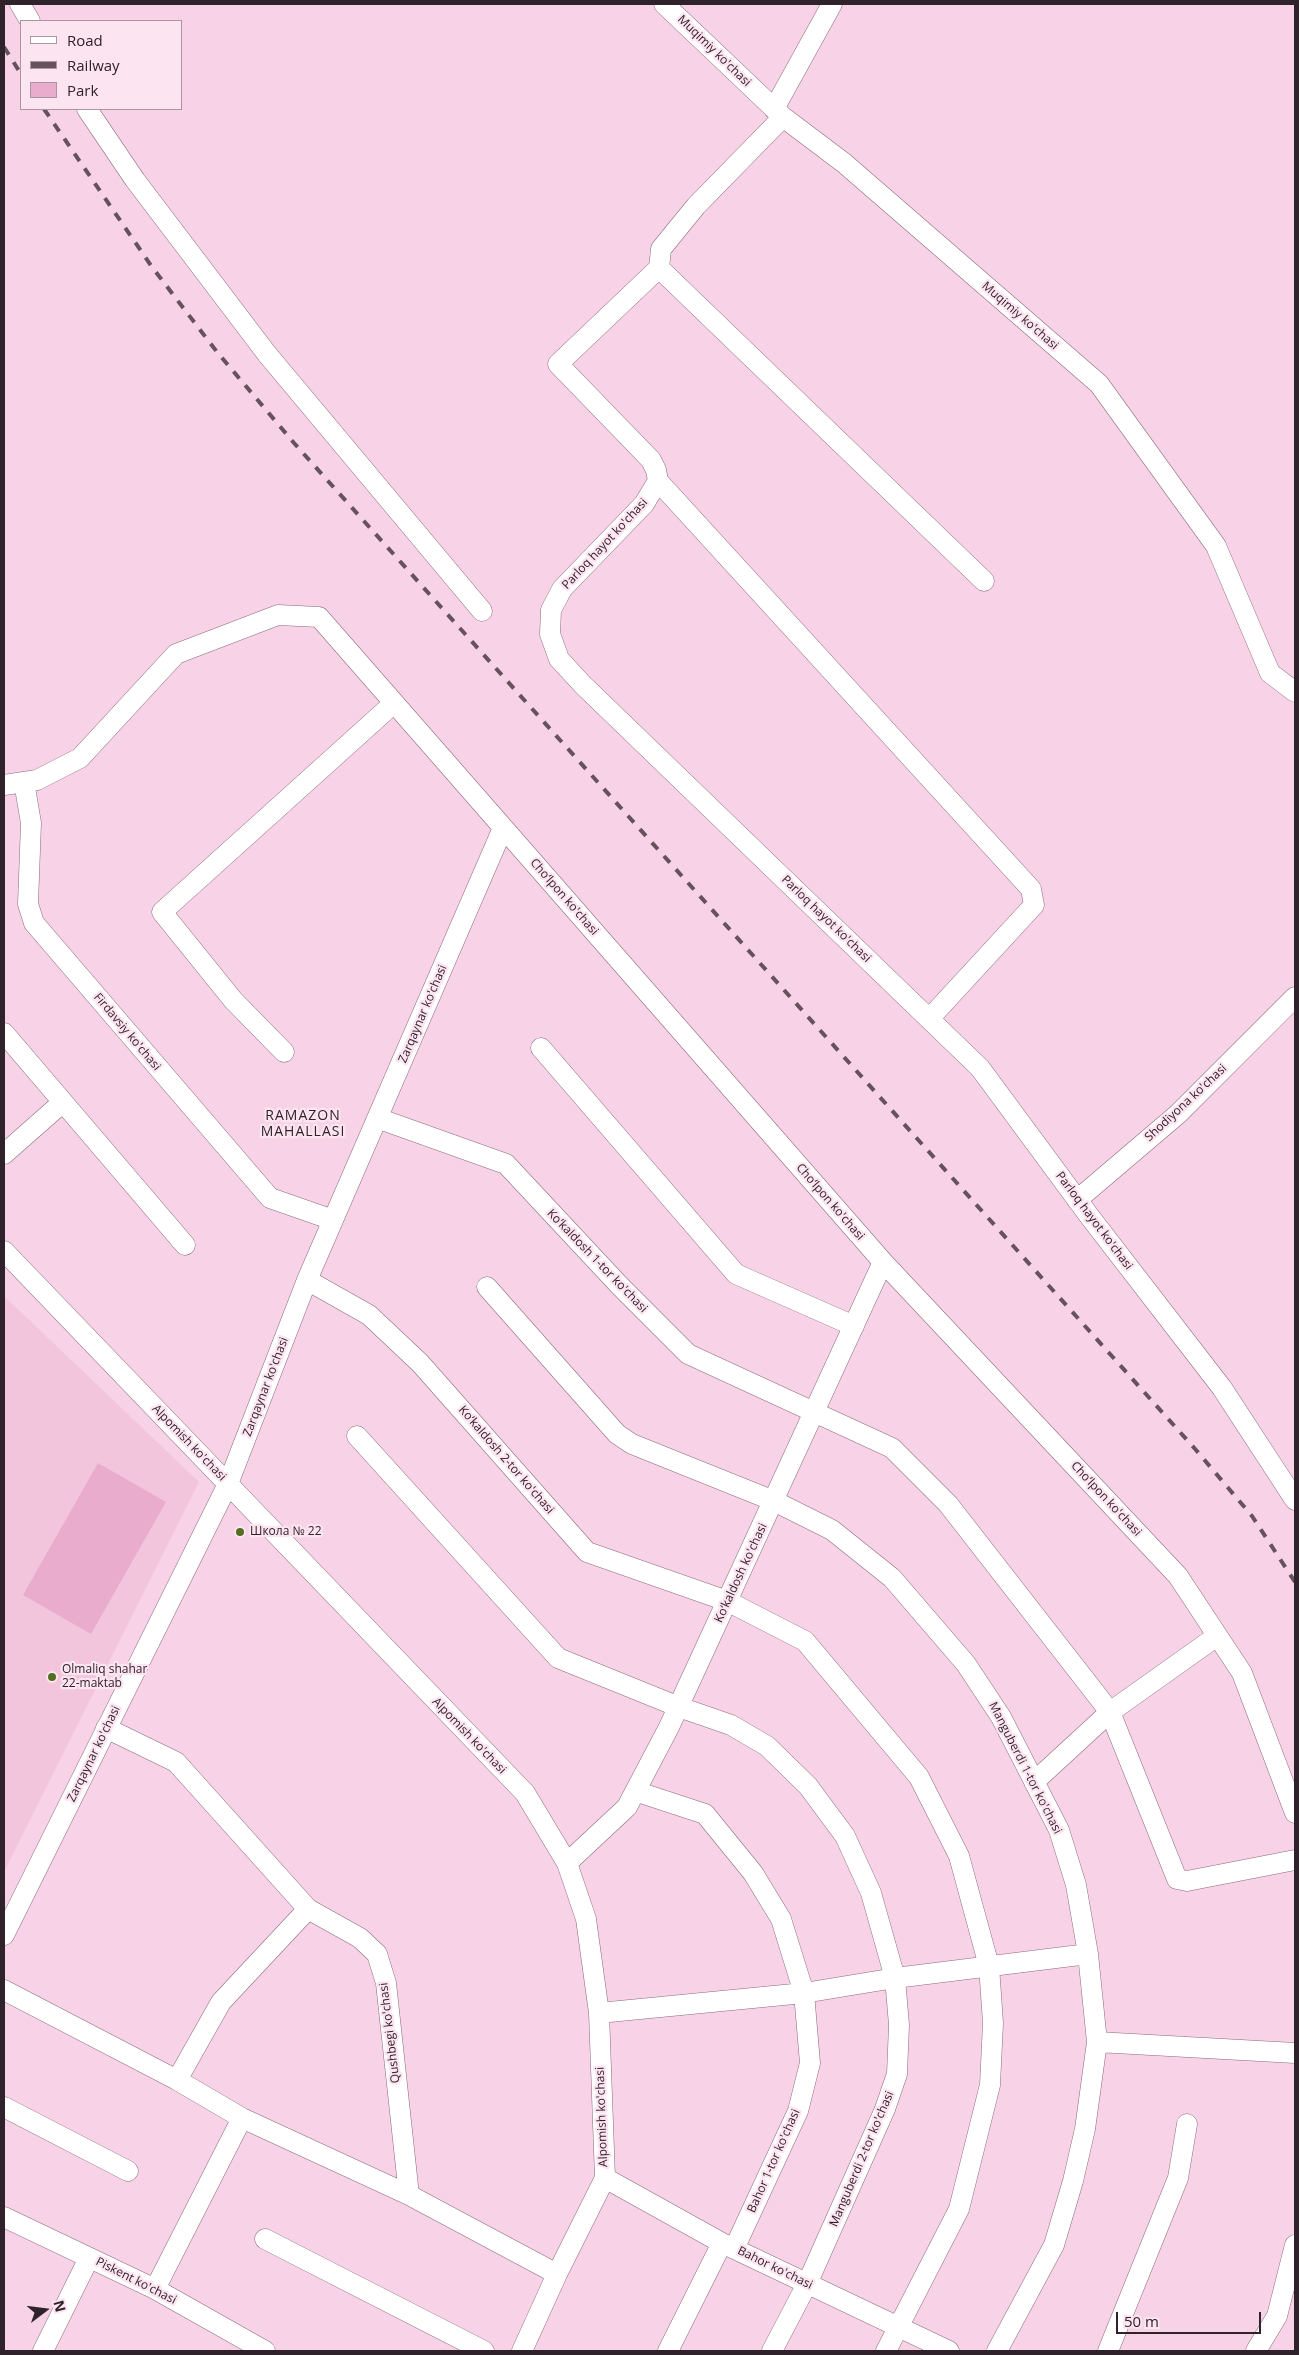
<!DOCTYPE html>
<meta charset="utf-8">
<style>
body{margin:0}
#map{position:relative;width:1299px;height:2355px;overflow:hidden;background:#f8d2e6;font-family:"Open Sans",sans-serif}
canvas{display:block}
.frame{position:absolute;inset:0;border:5px solid #30222a;pointer-events:none}
.legend{position:absolute;left:20px;top:20px;width:162px;height:90px;box-sizing:border-box;background:#fce4f0;border:1px solid #aa96a1;margin:0;padding:6px 9px;list-style:none;font-size:15px;color:#30222a}
.legend li{display:flex;align-items:center;gap:10px;height:25px}
.legend b{width:25px;border:1px solid #aa96a1}
.north{position:absolute;left:20px;top:2285px;width:50px;height:50px;-webkit-text-stroke:4px #fce4f0;paint-order:stroke;rotate:75deg;font-size:14px;font-weight:700;line-height:20px;text-align:center;color:#30222a}
.north::after{content:'';display:block;margin:auto;width:18px;height:22px;background:#30222a;clip-path:polygon(50% 0,100% 100%,50% 72%,0 100%)}
.scale{position:absolute;left:1116px;top:2312px;width:145px;height:22px;box-sizing:border-box;border:2px solid #30222a;border-top:0;padding-left:6px;font-size:15px;line-height:18px;white-space:nowrap;color:#30222a;-webkit-text-stroke:4px #fce4f0;paint-order:stroke}
</style>
<div id="map">
<canvas width="1299" height="2355"></canvas>
<div class="frame"></div>
<ul class="legend">
<li><b style="height:6px;background:#fff"></b>Road</li>
<li><b style="height:6px;background:#66525d"></b>Railway</li>
<li><b style="height:14px;background:#e9accd"></b>Park</li>
</ul>
<div class="north">N</div>
<div class="scale">50 m</div>
</div>
<script>
const g = document.querySelector('canvas').getContext('2d');
g.lineJoin = 'round';
function fill(path, color) { g.fillStyle = color; g.fill(path, 'evenodd'); }
function strokePath(path, color, width, dash) { g.strokeStyle = color; g.lineWidth = width; g.lineCap = dash ? 'butt' : 'round'; g.setLineDash(dash || []); g.stroke(path); }
function label(font, color, halo, rows, align = 'center') {
  g.font = font + ' "Open Sans",sans-serif'; g.lineWidth = 4.5; g.setLineDash([]); g.textBaseline = 'middle'; g.strokeStyle = halo; g.fillStyle = color; for (const [text, x, y, turn = 0] of rows) {
    g.save(); g.translate(x, y); g.rotate((+turn || 0) * Math.PI / 180); g.textAlign = isNaN(turn) ? turn : align; if (halo) g.strokeText(text, 0, 0); g.fillText(text, 0, 0); g.restore();
  }
}
fill(new Path2D(`
 M 4,1296 L 199,1482 L 4,1872 Z`), '#f2c5dd');
fill(new Path2D(`
 M 98,1463 L 166,1502 L 91,1634 L 23,1595 Z`), '#e9accd');
const minor = new Path2D(`
 M 20,4 L 30,21
 M 664,4 L 783,117 L 844,163 L 1099,384 L 1216,546 L 1270,673 L 1295,692
 M 87,109 L 135,180 L 267,354 L 482,611
 M 774,109 L 832,4
 M 783,117 L 696,206 L 661,249 L 659,268 L 558,364 L 651,460 L 656,470 L 658,481 L 644,504 L 562,589 L 551,610 L 550,634 L 559,659 L 583,685 L 980,1068 L 1090,1217 L 1222,1388 L 1295,1500
 M 659,268 L 984,581
 M 658,481 L 1031,889 L 1034,905 L 929,1019
 M 24,782 L 31,823 L 28,904 L 34,923 L 270,1198 L 333,1220
 M 4,785 L 37,780 L 80,758 L 176,654 L 278,615 L 319,617 L 883,1262 L 1178,1576 L 1242,1673 L 1295,1813
 M 4,1033 L 185,1245
 M 541,1048 L 736,1274 L 854,1326
 M 284,1052 L 233,1000 L 162,912 L 394,703
 M 377,1118 L 506,1164 L 619,1285 L 688,1354 L 892,1448 L 948,1504 L 1110,1712 L 1177,1879 L 1187,1881 L 1295,1860
 M 4,1154 L 63,1102
 M 1077,1200 L 1178,1114 L 1295,997
 M 4,1251 L 525,1793 L 567,1863 L 586,1919 L 599,2013 L 605,2178 L 557,2274 L 522,2351
 M 307,1280 L 369,1315 L 420,1363 L 587,1552 L 727,1601 L 805,1641 L 919,1777 L 959,1856 L 989,1966 L 993,2023 L 990,2085 L 959,2209 L 886,2351
 M 487,1287 L 617,1434 L 632,1444 L 774,1501 L 832,1530 L 892,1578 L 966,1664 L 1001,1717 L 1059,1830 L 1076,1885 L 1088,1954 L 1097,2042 L 1085,2129 L 1073,2181 L 1054,2245 L 997,2351
 M 357,1436 L 558,1658 L 679,1707 L 731,1725 L 767,1746 L 808,1786 L 845,1836 L 871,1893 L 895,1978 L 899,2025 L 897,2074 L 885,2109 L 807,2284 L 772,2351
 M 106,1728 L 176,1762 L 308,1909 L 360,1938 L 377,1954 L 386,1983 L 409,2195
 M 1034,1782 L 1110,1712 L 1217,1636
 M 635,1791 L 705,1814 L 753,1873 L 781,1919 L 804,1993 L 810,2063 L 798,2111 L 734,2249
 M 567,1863 L 627,1807 L 669,1727 L 883,1262
 M 4,1935 L 228,1484 L 307,1280 L 503,828
 M 4,1990 L 177,2080 L 242,2118 L 409,2195 L 557,2274
 M 599,2013 L 804,1993 L 895,1978 L 1088,1954
 M 1097,2042 L 1295,2053
 M 177,2080 L 221,2002 L 308,1909
 M 4,2107 L 128,2171
 M 605,2178 L 722,2243 L 949,2351
 M 4,2217 L 155,2289 L 265,2351
 M 265,2239 L 484,2351
 M 155,2289 L 242,2118
 M 43,2351 L 89,2258
 M 668,2351 L 722,2243
 M 1108,2351 L 1178,2178 L 1187,2124
 M 1256,2351 L 1277,2316 L 1295,2245`);
strokePath(minor, '#8b6a7c', 21);
strokePath(minor, '#fff', 20);
strokePath(new Path2D(`
 M 4,47 L 21,74
 M 44,109 L 152,267 L 217,352 L 294,443 L 1196,1450 L 1252,1516 L 1295,1582`), '#66525d', 4, [9, 9]);
for (const [x, y, r, color] of [
 [240,1532,5,"#516e23"],
 [52,1677,5,"#516e23"]
]) { const dot = new Path2D(); dot.arc(x, y, r, 0, 2 * Math.PI); g.fillStyle = color; g.fill(dot); strokePath(dot, '#fce4f0', 2); }
label('12px', '#30222a', '#fce4f0', [
 ["Muqimiy ko'chasi",714,51,44],
 ["Muqimiy ko'chasi",1020,316,41],
 ["Parloq hayot ko'chasi",605,544,-47],
 ["Cho‘lpon ko'chasi",564,897,49],
 ["Parloq hayot ko'chasi",826,919,44],
 ["Zarqaynar ko'chasi",423,1014,-67],
 ["Firdavsiy ko'chasi",127,1032,50],
 ["Shodiyona ko'chasi",1186,1103,-43],
 ["Cho‘lpon ko'chasi",830,1202,49],
 ["Parloq hayot ko'chasi",1094,1221,53],
 ["Ko‘kaldosh 1-tor ko'chasi",597,1261,46],
 ["Zarqaynar ko'chasi",266,1387,-69],
 ["Alpomish ko'chasi",189,1443,46],
 ["Ko‘kaldosh 2-tor ko'chasi",506,1460,49],
 ["Cho‘lpon ko'chasi",1106,1499,47],
 ["Ko‘kaldosh ko'chasi",741,1573,-65],
 ["Alpomish ko'chasi",469,1736,46],
 ["Zarqaynar ko'chasi",94,1754,-64],
 ["Manguberdi 1-tor ko'chasi",1025,1768,63],
 ["Qushbegi ko'chasi",390,2033,-97],
 ["Alpomish ko'chasi",602,2117,-92],
 ["Manguberdi 2-tor ko'chasi",862,2159,-67],
 ["Bahor 1-tor ko'chasi",774,2161,-66],
 ["Bahor ko'chasi",775,2268,26],
 ["Piskent ko'chasi",136,2281,27]
]);
label('12px', '#30222a', '#fce4f0', [
 ["Школа № 22",250,1532],
 ["Olmaliq shahar",62,1670],
 ["22-maktab",62,1684]
], 'left');
g.letterSpacing = '1px';
label('14px', '#30222a', '#fce4f0', [
 ["RAMAZON",303,1116],
 ["MAHALLASI",303,1132]
]);
g.letterSpacing = '0px';
</script>
